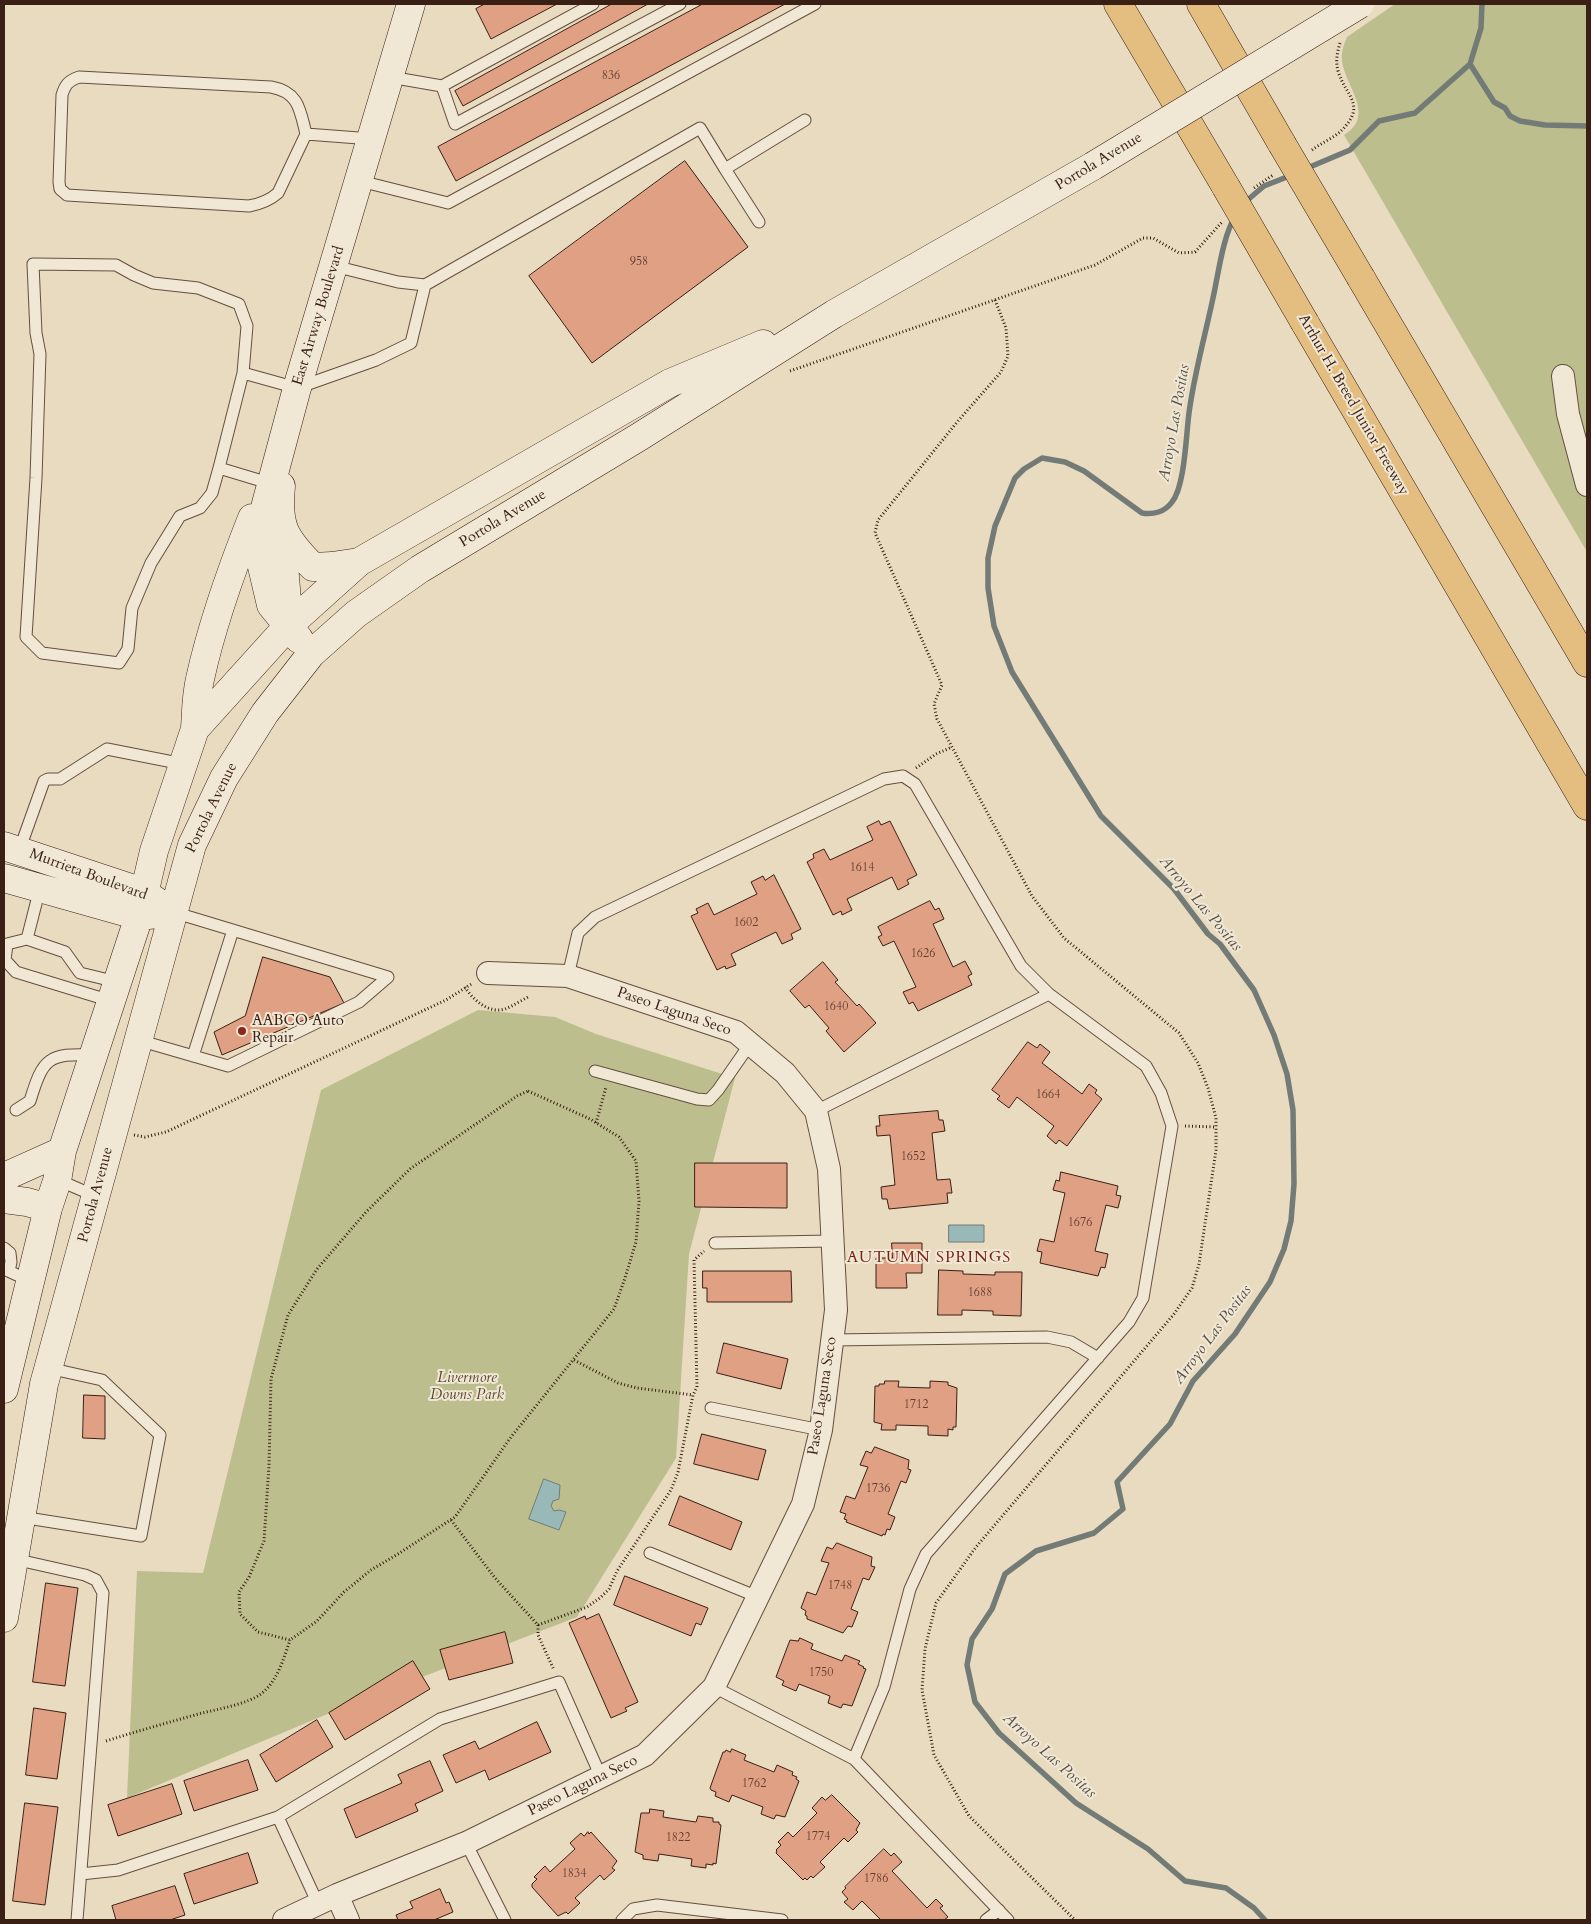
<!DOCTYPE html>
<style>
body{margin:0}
#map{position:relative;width:1591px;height:1924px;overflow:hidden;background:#e8dbbf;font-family:Cardo,serif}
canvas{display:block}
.frame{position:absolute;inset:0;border:5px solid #3a1f14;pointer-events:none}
</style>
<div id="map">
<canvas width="1591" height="1924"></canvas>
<div class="frame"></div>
</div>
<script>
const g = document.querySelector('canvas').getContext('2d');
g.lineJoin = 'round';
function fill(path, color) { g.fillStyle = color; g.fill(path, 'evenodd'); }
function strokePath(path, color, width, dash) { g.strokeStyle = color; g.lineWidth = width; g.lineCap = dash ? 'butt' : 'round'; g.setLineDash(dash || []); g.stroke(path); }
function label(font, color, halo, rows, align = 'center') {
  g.font = font + ' Cardo,serif'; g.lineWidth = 4; g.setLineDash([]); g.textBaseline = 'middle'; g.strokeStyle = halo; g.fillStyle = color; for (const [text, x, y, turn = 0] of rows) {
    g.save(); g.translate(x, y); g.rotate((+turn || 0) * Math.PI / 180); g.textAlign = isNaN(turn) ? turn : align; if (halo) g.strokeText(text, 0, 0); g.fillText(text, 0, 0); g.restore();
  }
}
fill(new Path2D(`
 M 1395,4 L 1587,4 L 1587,552 L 1344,135 C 1377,115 1344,85 1342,60 C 1341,52 1344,44 1347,37 Z
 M 478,1010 L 555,1017 L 596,1034 L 735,1078 L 689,1254 L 676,1458 L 577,1617 L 337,1710 L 127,1798 L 137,1571 L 203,1573 L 321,1090 Z`), '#bdbe8d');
const water = new Path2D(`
 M 949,1225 L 984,1225 L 984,1242 L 949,1242 Z
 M 544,1479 L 560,1485 L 559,1499 L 553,1501 L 551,1506 L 554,1511 L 559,1510 L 566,1512 L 559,1530 L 529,1519 Z`);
fill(water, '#99b9b9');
strokePath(water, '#737b77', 1);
strokePath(new Path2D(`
 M 1470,64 L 1494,102 L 1505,108 L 1510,116 L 1520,121 L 1545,125 L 1587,126
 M 1305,169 L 1350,150 L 1379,121 L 1415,113 L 1470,64 L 1481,28 L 1482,4
 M 1244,203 L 1264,186 L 1292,175
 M 1235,217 C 1223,235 1218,276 1213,298 C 1205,336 1194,375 1189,413 C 1186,435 1185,486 1172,502 C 1165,512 1153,515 1142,513 L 1084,471 L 1065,462 L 1042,458 L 1024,469 L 1015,478 L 995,526 L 988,558 L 988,588 L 994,626 L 1012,672 L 1101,816 L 1174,889 L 1208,934 L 1220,944 L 1254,990 L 1274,1035 L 1287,1074 L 1293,1110 L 1294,1184 L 1291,1221 L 1284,1249 L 1270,1282 L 1235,1334 L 1193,1381 L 1170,1424 L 1117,1482 L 1123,1509 L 1094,1533 L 1036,1551 L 1005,1574 L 992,1609 L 972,1639 L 967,1665 L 975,1702 L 999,1733 L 1076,1803 L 1148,1849 L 1185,1881 L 1226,1888 L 1254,1908 L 1265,1920`), '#737b77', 5.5);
const building = new Path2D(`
 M 485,4 L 557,4 L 491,39 L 476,9 Z
 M 612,4 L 648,4 L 463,106 L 455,91 Z
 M 703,4 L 785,4 L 456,181 L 438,147 Z
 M 685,161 L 748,247 L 592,363 L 529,276 Z
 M 879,821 L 881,825 L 890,821 L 917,875 L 907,880 L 909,884 L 898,890 L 892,877 L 847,899 L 852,910 L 842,915 L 841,911 L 833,915 L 807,862 L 814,858 L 813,854 L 824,849 L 830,860 L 873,840 L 867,827 Z
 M 774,875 L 801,929 L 791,934 L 793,939 L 782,944 L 776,932 L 731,954 L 736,965 L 726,969 L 725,966 L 717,970 L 691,916 L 698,913 L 696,909 L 708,903 L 714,915 L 757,894 L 751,882 L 763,876 L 765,880 Z
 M 930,901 L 935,910 L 939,908 L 944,919 L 933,924 L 953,967 L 965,961 L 972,974 L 968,976 L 972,985 L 918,1011 L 913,1002 L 909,1004 L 903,992 L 916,987 L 894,941 L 883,946 L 878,937 L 882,935 L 878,927 Z
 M 263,957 L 330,977 L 344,1003 L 222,1055 L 214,1032 L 245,1016 Z
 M 823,962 L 838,980 L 835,982 L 857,1006 L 859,1004 L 876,1023 L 844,1052 L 826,1031 L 829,1028 L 809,1005 L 805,1008 L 790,991 Z
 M 1028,1042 L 1037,1048 L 1040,1044 L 1050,1052 L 1042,1063 L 1082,1094 L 1089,1084 L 1097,1090 L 1095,1093 L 1102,1099 L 1067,1146 L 1059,1140 L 1056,1144 L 1047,1136 L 1054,1126 L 1017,1097 L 1009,1108 L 997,1099 L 1000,1096 L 992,1090 Z
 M 938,1111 L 939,1120 L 943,1120 L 945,1131 L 932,1133 L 937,1180 L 950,1179 L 952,1193 L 947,1193 L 948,1203 L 889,1209 L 887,1199 L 882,1199 L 881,1187 L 895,1185 L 890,1135 L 877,1136 L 876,1126 L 880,1126 L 879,1116 Z
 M 695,1163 L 787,1163 L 787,1208 L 695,1207 Z
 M 1061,1172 L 1118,1186 L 1116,1195 L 1121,1196 L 1118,1208 L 1106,1205 L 1095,1251 L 1108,1254 L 1105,1268 L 1101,1267 L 1098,1276 L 1040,1263 L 1042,1252 L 1037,1251 L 1040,1239 L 1054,1242 L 1065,1193 L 1053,1190 L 1056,1180 L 1059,1181 Z
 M 892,1243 L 922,1243 L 922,1273 L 906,1273 L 907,1288 L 876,1288 L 876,1258 L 892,1258 Z
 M 939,1270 L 963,1271 L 963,1274 L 995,1275 L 995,1272 L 1022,1272 L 1021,1316 L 993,1315 L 993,1311 L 962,1310 L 962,1315 L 938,1315 Z
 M 703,1271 L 791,1271 L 792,1302 L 707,1302 L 707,1288 L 703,1288 Z
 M 724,1343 L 788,1359 L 781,1389 L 717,1373 Z
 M 885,1381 L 899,1381 L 898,1387 L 930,1388 L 930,1381 L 948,1382 L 948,1385 L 957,1388 L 956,1427 L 953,1427 L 953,1430 L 948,1429 L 948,1436 L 928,1435 L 928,1426 L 896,1425 L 896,1430 L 881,1430 L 882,1424 L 874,1422 L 875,1386 L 879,1386 L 879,1384 L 884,1384 Z
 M 84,1395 L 105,1396 L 105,1439 L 83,1438 Z
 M 702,1434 L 766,1450 L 758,1480 L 694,1464 Z
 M 875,1447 L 909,1460 L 908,1469 L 911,1470 L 906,1483 L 901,1481 L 888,1514 L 895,1517 L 890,1530 L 887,1529 L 885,1535 L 883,1534 L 882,1536 L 846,1522 L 847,1520 L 844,1519 L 846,1514 L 840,1512 L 846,1496 L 855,1499 L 868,1467 L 860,1465 L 866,1451 L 871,1453 Z
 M 680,1496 L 742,1522 L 731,1550 L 669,1525 Z
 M 837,1543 L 872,1557 L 871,1566 L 875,1567 L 869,1580 L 863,1578 L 851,1609 L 858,1612 L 852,1627 L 848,1626 L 843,1633 L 807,1619 L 807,1616 L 805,1615 L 806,1611 L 801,1608 L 807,1592 L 816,1595 L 829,1563 L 821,1561 L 827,1547 L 832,1549 Z
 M 625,1576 L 708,1608 L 701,1625 L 696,1623 L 691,1636 L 614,1605 Z
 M 46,1583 L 78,1588 L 65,1686 L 33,1682 Z
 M 599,1614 L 638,1702 L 625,1708 L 627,1711 L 611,1718 L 569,1623 L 585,1616 L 586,1619 Z
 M 505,1632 L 513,1663 L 449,1680 L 440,1650 Z
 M 800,1638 L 813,1644 L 811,1649 L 842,1661 L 845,1655 L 860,1661 L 858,1664 L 864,1667 L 863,1668 L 866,1669 L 852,1706 L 843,1704 L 841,1708 L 828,1703 L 830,1696 L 799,1684 L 796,1691 L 782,1685 L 784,1681 L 776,1677 L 790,1640 L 798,1641 Z
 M 413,1661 L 430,1689 L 345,1740 L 329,1713 Z
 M 34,1708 L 66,1713 L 57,1779 L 26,1775 Z
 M 317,1720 L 333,1747 L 276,1782 L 260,1755 Z
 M 537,1722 L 551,1752 L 489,1780 L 485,1770 L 456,1783 L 443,1755 L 475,1741 L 479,1749 Z
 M 732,1749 L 746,1755 L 744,1760 L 774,1772 L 777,1765 L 793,1772 L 792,1775 L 797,1777 L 796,1779 L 799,1781 L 785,1817 L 776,1815 L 774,1819 L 761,1814 L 763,1807 L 732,1795 L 729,1802 L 715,1796 L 716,1792 L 711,1790 L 710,1788 L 723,1752 L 725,1752 L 726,1750 L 730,1752 Z
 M 248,1760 L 258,1790 L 194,1811 L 184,1781 Z
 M 430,1761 L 443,1791 L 415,1804 L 418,1811 L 356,1838 L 344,1809 L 402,1783 L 398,1775 Z
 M 172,1784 L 182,1814 L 118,1836 L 108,1805 Z
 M 832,1795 L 860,1823 L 856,1830 L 858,1832 L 848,1842 L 844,1838 L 820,1862 L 825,1867 L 813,1878 L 811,1876 L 807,1880 L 805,1878 L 803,1880 L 776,1853 L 777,1851 L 776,1850 L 781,1845 L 778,1842 L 788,1832 L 793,1837 L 817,1813 L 812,1808 L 822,1797 L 825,1800 Z
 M 25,1803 L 58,1807 L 45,1905 L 13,1901 Z
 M 650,1809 L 664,1811 L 663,1817 L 696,1822 L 698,1816 L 713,1818 L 713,1822 L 719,1822 L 719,1824 L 721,1825 L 716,1864 L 713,1863 L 713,1865 L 706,1864 L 706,1868 L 691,1866 L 692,1859 L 659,1854 L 658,1861 L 643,1859 L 643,1855 L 635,1852 L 641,1813 L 649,1813 Z
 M 588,1832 L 589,1834 L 591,1832 L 617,1861 L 612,1868 L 615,1870 L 604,1880 L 600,1875 L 575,1898 L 580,1903 L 568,1914 L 566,1912 L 558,1916 L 532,1887 L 532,1884 L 537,1879 L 534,1877 L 545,1866 L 550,1872 L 575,1849 L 570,1843 L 581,1833 L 584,1836 Z
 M 884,1849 L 891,1856 L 894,1853 L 902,1862 L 892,1871 L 927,1908 L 936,1899 L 943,1906 L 940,1908 L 948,1917 L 944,1920 L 881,1920 L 862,1901 L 853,1910 L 844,1902 L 848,1899 L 842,1892 L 846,1888 L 845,1887 Z
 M 248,1853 L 258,1883 L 194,1904 L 184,1874 Z
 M 175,1886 L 185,1915 L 170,1920 L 116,1920 L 112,1906 Z
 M 440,1889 L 446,1903 L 449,1902 L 453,1912 L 434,1920 L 398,1920 L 396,1915 L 413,1908 L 410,1902 Z`);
fill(building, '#dfa084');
strokePath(building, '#3a1f14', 1);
const lane = new Path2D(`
 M 79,77 L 271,87 C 299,92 300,110 306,134 L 278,193 C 269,201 260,204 249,206 L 67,195 L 60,189 L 59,182 L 62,95 C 65,85 68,81 79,77 Z
 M 390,77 L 442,86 L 593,4
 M 442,86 L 455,124 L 680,4
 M 306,134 L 372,139
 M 725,169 L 759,222
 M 360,181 L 448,203 L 815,4
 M 425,285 L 700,128 L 725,169 L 805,120
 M 219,468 L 243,373
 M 272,484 L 219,468 L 212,493 L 200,508 L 180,516 L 151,563 L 132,608 L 128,649 L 119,663 L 42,653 L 26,637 L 36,478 L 40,354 L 36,333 L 33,264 L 116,265 L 134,275 L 153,283 L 198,288 L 239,304 L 247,326 L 243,373 L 297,388 L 376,360 L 411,343 L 425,285 L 398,282 L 334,266
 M 19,851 L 44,781 L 48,779 L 60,779 L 107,749 L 183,764
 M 27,939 L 40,888
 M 568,976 L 578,933 L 595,917 L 884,779 L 903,776 L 915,784 L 1021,966 L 1049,994
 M 111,1001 L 16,972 L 5,960 L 7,944 L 27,939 L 65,952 L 80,973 L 117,982
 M 138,1040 L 228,1066 L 359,1002 L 388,977 L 173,912
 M 193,1056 L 233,930
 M 595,1071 L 697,1099 L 709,1100 L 718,1090 L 750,1044
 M 16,1110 L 30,1101 C 43,1058 48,1053 94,1055
 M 816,1111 L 1049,994 L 1146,1066 L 1161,1093 L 1172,1126 L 1143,1298 L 1129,1322 L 926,1554 L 910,1589 L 884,1687 L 854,1759
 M 56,1179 L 95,1196
 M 715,1243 L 832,1241
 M 4,1248 L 10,1253 L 11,1262 L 9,1271
 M 4,1269 L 30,1281
 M 832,1340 L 1047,1337 L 1071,1342 L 1098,1358
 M 711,1408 L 821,1430
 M 21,1517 L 141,1536 L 160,1435 L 102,1380 L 48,1368
 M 650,1553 L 758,1597
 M 14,1559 L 85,1575 L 96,1580 L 103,1593 L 77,1920
 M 714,1687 L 854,1759 L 1008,1920
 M 278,1817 L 318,1904
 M 466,1843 L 505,1920
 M 81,1874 L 118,1870 L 278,1817 L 440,1719 L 559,1682 L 601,1777
 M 622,1920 L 633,1909 L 657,1905 L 782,1920
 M 986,1920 L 999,1910`);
const street = new Path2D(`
 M 1563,376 L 1568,414 L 1587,485
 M 337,1895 L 348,1920
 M 284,1920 L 337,1895 L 466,1843 L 645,1755 L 714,1687 L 803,1504 L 821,1430 L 836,1310 L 829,1169 L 816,1111 L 785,1073 L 736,1032 L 568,976 L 488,973`);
const secondary = new Path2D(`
 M 281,486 C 277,526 284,538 313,567 L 332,566 L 359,562
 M 281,529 L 289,625
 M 299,639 L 271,605 L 256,541 L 297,388 L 411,4
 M 195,729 C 196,713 196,695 200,679 C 212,624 231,571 252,518
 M 4,846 L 143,892 L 159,903
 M 4,878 L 139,916 L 157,914
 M 4,1177 L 62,1151
 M 4,1199 L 27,1202 L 48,1208
 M 4,1389 L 48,1208 L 57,1181 L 62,1151 L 139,916 L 154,851 L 195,729 L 289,625 L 359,562 L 670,383 L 763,344
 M 4,1618 L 44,1384 L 192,845 L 224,778 L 265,713 L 311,654 L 356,614 L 420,569 L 639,437 L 834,314 L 1093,166`);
const highway = new Path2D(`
 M 1118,4 L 1226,187
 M 1201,4 L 1282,144
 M 1361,278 L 1587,663
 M 1305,323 L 1587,806`);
strokePath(lane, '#664e3f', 13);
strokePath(street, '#664e3f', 24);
strokePath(secondary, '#3a1f14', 29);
strokePath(highway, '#3a1f14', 29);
strokePath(new Path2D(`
 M 1312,150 C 1321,143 1334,138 1342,130 C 1366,105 1347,97 1339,74 C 1335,63 1337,53 1340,43
 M 1254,188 L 1273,175
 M 995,300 L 1006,328 L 1008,356 L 1001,372 L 958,421 L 878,520 L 875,533 L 942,685 L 934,704 L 937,719 L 1032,896 L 1064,938 L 1179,1033 L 1198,1063 L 1208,1088 L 1216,1118 L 1216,1150 L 1199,1264 L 1192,1288 L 1174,1314 L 976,1547 L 936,1603 L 925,1649 L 922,1690 L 934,1755 L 969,1816 L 1075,1920
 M 790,371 L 1095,265 L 1143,238 L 1153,238 L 1179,253 L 1195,252 L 1222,222
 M 916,768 L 936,754 L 952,747
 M 465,987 C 473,1000 489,1014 505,1009 C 513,1006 522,1000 530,996
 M 528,1091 L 590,1119 L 619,1137 L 636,1161 L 639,1201 L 636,1242 L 625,1278 L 614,1309 L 511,1437 L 455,1517 L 398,1554 L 371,1570 L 344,1592 L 317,1621 L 290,1640 L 258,1632 L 240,1614 L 239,1592 L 249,1577 L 264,1541 L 269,1466 L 271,1379 L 288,1315 L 317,1269 L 366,1212 L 410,1169 L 517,1096 Z
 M 596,1123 L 606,1087
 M 1185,1126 L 1216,1127
 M 134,1135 L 145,1137 L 166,1132 L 446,1000 L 473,983
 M 574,1360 L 618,1383 L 637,1388 L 693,1395
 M 451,1520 L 495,1578 L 538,1625 L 538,1635 L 554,1670
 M 538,1625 L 587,1607 L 600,1598 L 609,1589 L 617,1571 L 671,1490 L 678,1472 L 693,1395 L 697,1387 L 694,1260 L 704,1251
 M 106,1741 C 138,1731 170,1722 202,1713 C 219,1709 247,1704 261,1694 C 277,1682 284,1658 290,1640`), '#3a1f14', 3, [1, 2.5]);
strokePath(lane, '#f0e8d5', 11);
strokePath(street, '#f0e8d5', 22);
strokePath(secondary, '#f0e8d5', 28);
strokePath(highway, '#e4be80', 28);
const secondaryBridge = new Path2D(`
 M 1093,166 L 1360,4`);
const highwayBridge = new Path2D(`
 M 1282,144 L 1361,278
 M 1226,187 L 1305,323`);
strokePath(secondaryBridge, '#3a1f14', 29, []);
strokePath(highwayBridge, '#3a1f14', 29, []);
strokePath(secondaryBridge, '#f0e8d5', 28);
strokePath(highwayBridge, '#e4be80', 28);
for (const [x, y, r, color] of [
 [242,1031,5,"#8f2418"]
]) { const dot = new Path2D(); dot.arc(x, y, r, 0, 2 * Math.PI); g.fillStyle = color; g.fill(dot); strokePath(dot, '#f0e8d5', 2); }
label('12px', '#633f30', null, [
 ["836",611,76],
 ["958",639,262],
 ["1614",862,868],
 ["1602",746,923],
 ["1626",923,954],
 ["1640",836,1007],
 ["1664",1048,1095],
 ["1652",913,1157],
 ["1676",1080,1223],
 ["1688",980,1293],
 ["1712",916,1405],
 ["1736",878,1489],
 ["1748",840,1586],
 ["1750",821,1673],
 ["1762",754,1784],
 ["1774",818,1837],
 ["1822",678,1838],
 ["1834",574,1874],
 ["1786",876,1879]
]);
label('15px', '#3a1f14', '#f0e8d5', [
 ["Portola Avenue",1099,162,-31],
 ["East Airway Boulevard",319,316,-73],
 ["Arthur H. Breed Junior Freeway",1353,405,60],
 ["Portola Avenue",503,519,-31],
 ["Portola Avenue",212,808,-64],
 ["Murrieta Boulevard",88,875,20],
 ["Paseo Laguna Seco",674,1012,19],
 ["Portola Avenue",96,1195,-75],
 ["Paseo Laguna Seco",823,1396,-81],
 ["Paseo Laguna Seco",583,1786,-26]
]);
label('15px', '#3a1f14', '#f0e8d5', [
 ["AABCO Auto",252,1022],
 ["Repair",252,1039]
], 'left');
label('italic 15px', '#5b4732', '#f0e8d5', [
 ["Livermore",467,1379],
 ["Downs Park",467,1396]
]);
label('italic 16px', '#564d46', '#f0e8d5', [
 ["Arroyo Las Positas",1175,423,-80],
 ["Arroyo Las Positas",1200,904,50],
 ["Arroyo Las Positas",1213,1335,-53],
 ["Arroyo Las Positas",1049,1756,42]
]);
g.letterSpacing = '1px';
label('16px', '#7a1f14', '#f0e8d5', [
 ["AUTUMN SPRINGS",929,1258]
]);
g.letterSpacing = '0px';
</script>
